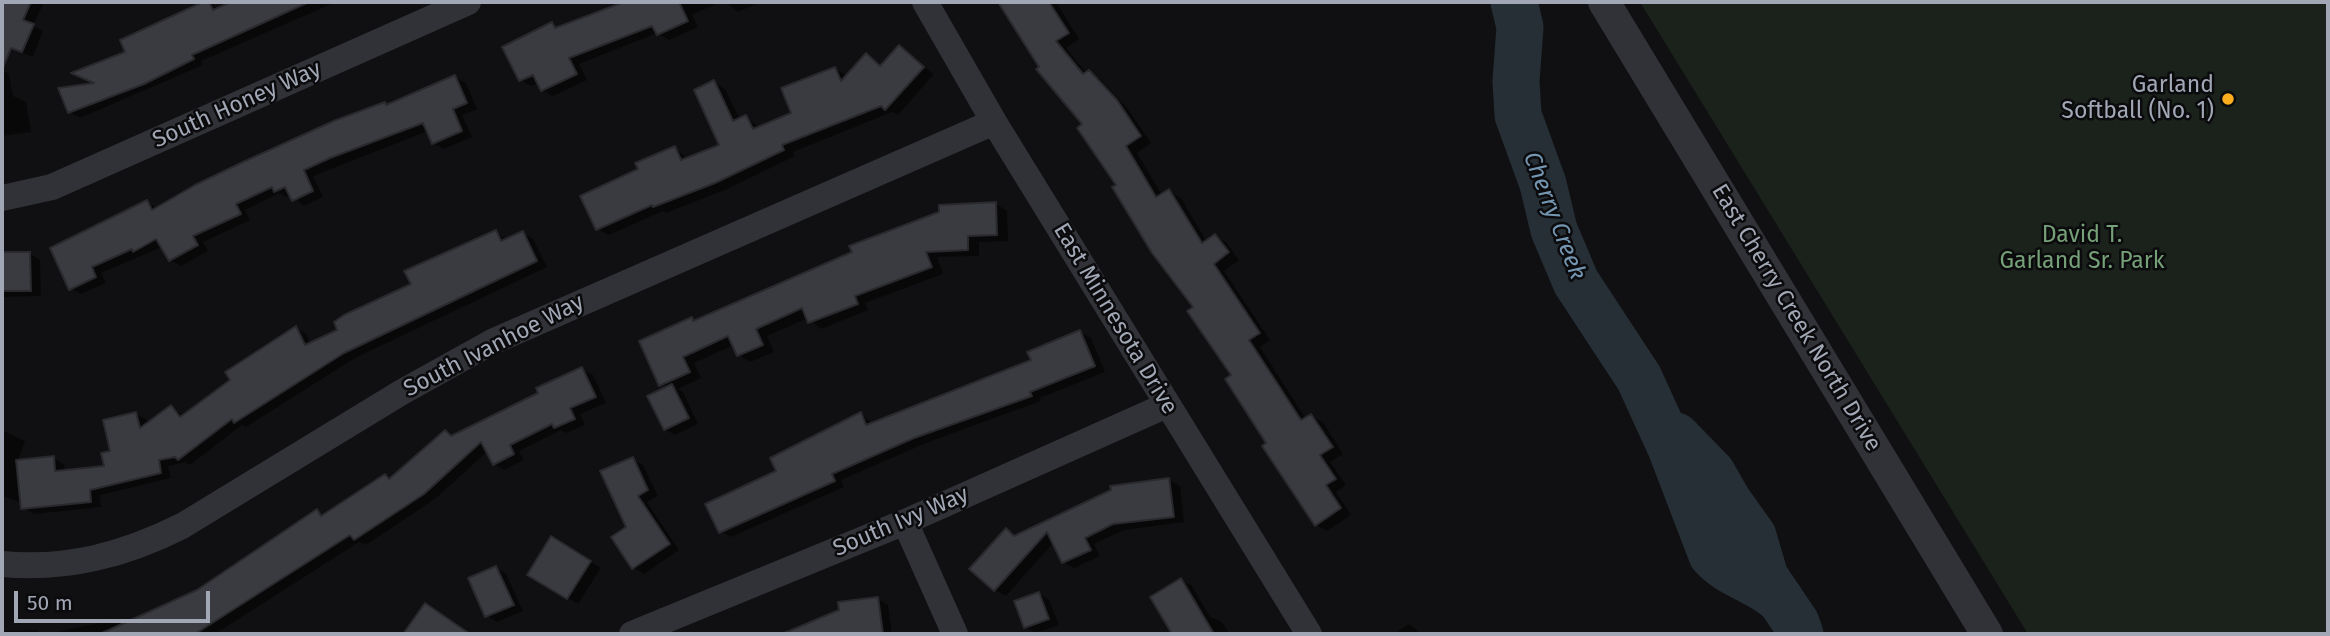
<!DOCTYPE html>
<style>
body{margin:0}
#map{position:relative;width:2330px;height:636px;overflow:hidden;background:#101012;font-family:"Fira Sans",sans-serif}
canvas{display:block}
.frame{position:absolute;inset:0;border:4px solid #a1a7b4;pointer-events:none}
.scale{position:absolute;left:14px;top:591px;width:196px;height:32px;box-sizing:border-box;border:4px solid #a1a7b4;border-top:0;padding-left:9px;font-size:21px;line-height:24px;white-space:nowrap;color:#a1a7b4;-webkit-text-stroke:5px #0b0b0d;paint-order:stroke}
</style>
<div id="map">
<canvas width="2330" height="636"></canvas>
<div class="frame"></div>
<div class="scale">50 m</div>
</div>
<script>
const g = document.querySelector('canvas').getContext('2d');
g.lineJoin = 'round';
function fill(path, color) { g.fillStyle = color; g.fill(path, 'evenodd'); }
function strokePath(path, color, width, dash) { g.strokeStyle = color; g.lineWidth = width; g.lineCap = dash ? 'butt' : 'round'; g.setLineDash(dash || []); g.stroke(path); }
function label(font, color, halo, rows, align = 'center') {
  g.font = font + ' "Fira Sans",sans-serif'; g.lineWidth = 5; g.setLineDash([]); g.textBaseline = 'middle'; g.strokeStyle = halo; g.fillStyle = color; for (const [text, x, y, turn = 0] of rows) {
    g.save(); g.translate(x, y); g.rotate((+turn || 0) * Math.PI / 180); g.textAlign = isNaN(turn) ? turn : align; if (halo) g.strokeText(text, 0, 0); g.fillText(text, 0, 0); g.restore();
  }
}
fill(new Path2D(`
 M 1640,2 L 2328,2 L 2328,634 L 2028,634 Z`), '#1a221b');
fill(new Path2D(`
 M 2,2 L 44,2 L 33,26 L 43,31 L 33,57 L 2,44 L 2,19 L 7,6 Z
 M 208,2 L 219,9 L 235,2 L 336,2 L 201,61 L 203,65 L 80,118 L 69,112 L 128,53 L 122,41 Z
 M 629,2 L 720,2 L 692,15 L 698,27 L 669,40 L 657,33 L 579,64 L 587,80 L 553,96 L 542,90 L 539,83 L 531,86 L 520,80 L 552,24 L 559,29 ZM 541,73 L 524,81 L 524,77 Z
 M 726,2 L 761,2 L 738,12 Z
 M 1008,2 L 1056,2 L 1079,39 L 1066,48 L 1087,74 L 1100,79 L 1128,109 L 1151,143 L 1137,153 L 1162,195 L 1169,191 L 1181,198 L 1207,242 L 1215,236 L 1226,242 L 1239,260 L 1224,271 L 1270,340 L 1260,347 L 1306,419 L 1311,416 L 1323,422 L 1343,454 L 1330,462 L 1346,485 L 1336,492 L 1351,515 L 1327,531 L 1316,525 L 1195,308 L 1084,124 L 1041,68 Z
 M 899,47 L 934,74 L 898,115 L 892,112 L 793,152 L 795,156 L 727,189 L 666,213 L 663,211 L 609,235 L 598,229 L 640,170 L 675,148 L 688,159 L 721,146 L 714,82 L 725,89 L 740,120 L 746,117 L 760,128 L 793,113 L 835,69 L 848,76 L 866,55 L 882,66 Z
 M 2,70 L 9,74 L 13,96 L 26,102 L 31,132 L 2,136 Z
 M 455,77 L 466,83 L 477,109 L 462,115 L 472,137 L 444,149 L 433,143 L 428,131 L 313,176 L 323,197 L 304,206 L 291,195 L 286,197 L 279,193 L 245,210 L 250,220 L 203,242 L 208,251 L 181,266 L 170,260 L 162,247 L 101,273 L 106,283 L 81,294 L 70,288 L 147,202 L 158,209 L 385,104 L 388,106 Z
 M 996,204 L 1007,211 L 1008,241 L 979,242 L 979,256 L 937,257 L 943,274 L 865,303 L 868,310 L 821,329 L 808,318 L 767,336 L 774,352 L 750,362 L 739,355 L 734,345 L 694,363 L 701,378 L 678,389 L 683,392 L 698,424 L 675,435 L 665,429 L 667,388 L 661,385 L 692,319 L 696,322 Z
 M 495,232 L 507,240 L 523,233 L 533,239 L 547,267 L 355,358 L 246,427 L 242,425 L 190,465 L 185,462 L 168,466 L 171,478 L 100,495 L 101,507 L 34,514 L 23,508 L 23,503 L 2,496 L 2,430 L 25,441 L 18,461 L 53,458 L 64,464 L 65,472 L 106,467 L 136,414 L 147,420 L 148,425 L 171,407 L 184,416 L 296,328 L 306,334 L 311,344 L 340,331 Z
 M 2,254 L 30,254 L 40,260 L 41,296 L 2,297 Z
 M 1080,332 L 1091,338 L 1105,372 L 1040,398 L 1041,401 L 926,443 L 841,480 L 844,487 L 731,537 L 720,531 L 778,472 L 861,414 L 873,424 L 1033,360 Z
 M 582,369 L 593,375 L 606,403 L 580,414 L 585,425 L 566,433 L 561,430 L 519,451 L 524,460 L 504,470 L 494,464 L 488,451 L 435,499 L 366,545 L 359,542 L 215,634 L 47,634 L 114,620 L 124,626 L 198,592 L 317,511 L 325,516 L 385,476 L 392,479 L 445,432 L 454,437 L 540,394 Z
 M 632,459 L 643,465 L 658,496 L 647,502 L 679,550 L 644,574 L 633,567 L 628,527 Z
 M 1169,480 L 1180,486 L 1184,522 L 1124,530 L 1094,544 L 1100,556 L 1074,568 L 1063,562 L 1054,542 L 1006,596 L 995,590 L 1006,531 L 1017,536 Z
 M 552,538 L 601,568 L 578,604 L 529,574 Z
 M 496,568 L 506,574 L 523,611 L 497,622 L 487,616 Z
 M 1181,580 L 1192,586 L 1210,617 L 1222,622 L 1230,634 L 1175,634 L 1152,597 Z
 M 1039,594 L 1049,600 L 1059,625 L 1036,633 L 1025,627 Z
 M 878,599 L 888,605 L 892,634 L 785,634 Z
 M 1409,624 L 1422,634 L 1394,634 Z
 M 36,630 L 43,634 L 2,634 L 2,631 Z`), '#0007');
strokePath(new Path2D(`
 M 1514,2 L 1520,27 L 1516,81 L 1518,115 L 1543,184 L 1554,230 L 1576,282 L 1639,378 L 1671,448 L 1712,555 C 1731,577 1760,580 1781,601
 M 1676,436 L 1712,473 L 1728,501 L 1753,536 L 1765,577 L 1796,623 L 1800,634`), '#262f36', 47);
const building = new Path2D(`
 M 2,2 L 31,2 L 23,20 L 34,24 L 22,52 L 11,48 L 2,70 Z
 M 203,2 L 209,2 L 213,10 L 231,2 L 309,2 L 192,55 L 194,59 L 144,84 L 68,113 L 58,88 L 94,83 L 71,73 L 125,52 L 120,40 Z
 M 624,2 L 679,2 L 688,21 L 657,35 L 652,26 L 569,58 L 577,74 L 541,91 L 533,75 L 519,81 L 502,47 L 552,22 L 555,28 Z
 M 998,2 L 1049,2 L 1069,33 L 1056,41 L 1083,74 L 1089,70 L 1117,100 L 1141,136 L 1126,146 L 1156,197 L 1169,189 L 1202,243 L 1215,234 L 1229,252 L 1214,264 L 1260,333 L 1249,340 L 1301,420 L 1311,414 L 1333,447 L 1320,455 L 1336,479 L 1326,485 L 1341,508 L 1315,526 L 1262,446 L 1266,443 L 1225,379 L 1231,375 L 1187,311 L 1193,307 L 1152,253 L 1112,187 L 1116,185 L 1077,128 L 1082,124 L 1036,69 L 1039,67 Z
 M 899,45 L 924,67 L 885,110 L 881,106 L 782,145 L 784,150 L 715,183 L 653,207 L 652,205 L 596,230 L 580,196 L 638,169 L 635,163 L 675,146 L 681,160 L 719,145 L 694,90 L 714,80 L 733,121 L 746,115 L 753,129 L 791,113 L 781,88 L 835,67 L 841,81 L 866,53 L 880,66 Z
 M 455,75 L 467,103 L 453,109 L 462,131 L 432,144 L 423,123 L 330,158 L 304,170 L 313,191 L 292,201 L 285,187 L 274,192 L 272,187 L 236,204 L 241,214 L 193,236 L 198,245 L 169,261 L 156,239 L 133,252 L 132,249 L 92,267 L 96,277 L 69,290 L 50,248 L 147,200 L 152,210 L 195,185 L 243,162 L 336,120 L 385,102 L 386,105 Z
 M 996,202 L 997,235 L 968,236 L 968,250 L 926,252 L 932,267 L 855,296 L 858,304 L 808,323 L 802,308 L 756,329 L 763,345 L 737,356 L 728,336 L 683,357 L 690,372 L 659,386 L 639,341 L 692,317 L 693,321 L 852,252 L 849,246 L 939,212 L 939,205 Z
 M 496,230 L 501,241 L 523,231 L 537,261 L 344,353 L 234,423 L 232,419 L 178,460 L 175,457 L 159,460 L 161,473 L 90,490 L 91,502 L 21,509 L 16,460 L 54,456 L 55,471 L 104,466 L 101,453 L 110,451 L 103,420 L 136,412 L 140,428 L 171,405 L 180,417 L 230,380 L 225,372 L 296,326 L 305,345 L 337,330 L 334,322 L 344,315 L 411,284 L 404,271 Z
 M 2,252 L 30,252 L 31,291 L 2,291 Z
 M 1080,330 L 1095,366 L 1030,392 L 1032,396 L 914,438 L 832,474 L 835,481 L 719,533 L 705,504 L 776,471 L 770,458 L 861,412 L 866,425 L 1031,360 L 1027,352 Z
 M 582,367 L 596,397 L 570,408 L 575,419 L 554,428 L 552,424 L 510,445 L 514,454 L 493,465 L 481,442 L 424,494 L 354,540 L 350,535 L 195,634 L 100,634 L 197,590 L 317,509 L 321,516 L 385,474 L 389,479 L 445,430 L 451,436 L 538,393 L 536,388 Z
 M 672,384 L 689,418 L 664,430 L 647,396 Z
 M 633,457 L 648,490 L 638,496 L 670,544 L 632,569 L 611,537 L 626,527 L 600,471 Z
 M 1169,478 L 1174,517 L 1113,524 L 1085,538 L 1091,550 L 1062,563 L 1047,532 L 994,591 L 969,569 L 1006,528 L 1014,536 L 1111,490 L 1110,486 Z
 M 551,536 L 591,561 L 567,599 L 527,575 Z
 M 496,566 L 514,605 L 485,617 L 468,578 Z
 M 1181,578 L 1214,634 L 1172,634 L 1150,597 Z
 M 1039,592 L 1049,619 L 1024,628 L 1014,601 Z
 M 878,597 L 883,634 L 782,634 L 839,610 L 838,602 Z
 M 425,603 L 470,634 L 403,634 Z`);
fill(building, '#3a3b40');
strokePath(building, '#2a2a2e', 2);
strokePath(new Path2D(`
 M 925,2 L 994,122 L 1309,634
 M 2,198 L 52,187 L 468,2
 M 905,522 L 955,634
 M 2,564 C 67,570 124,555 182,526 L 402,392 L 492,342 L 994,122
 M 632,634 L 905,522 L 1167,405`), '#313237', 26);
strokePath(new Path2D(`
 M 1604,2 L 1987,634`), '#313237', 32);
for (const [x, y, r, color] of [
 [2228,99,7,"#fcae1e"]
]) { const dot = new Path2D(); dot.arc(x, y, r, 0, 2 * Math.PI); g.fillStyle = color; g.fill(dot); strokePath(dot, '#0b0b0d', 2.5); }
label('23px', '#a1a7b4', '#0b0b0d', [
 ["Garland",2214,86],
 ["Softball (No. 1)",2214,112]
], 'right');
label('23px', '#a1a7b4', '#0b0b0d', [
 ["South Honey Way",237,105,-24],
 ["East Cherry Creek North Drive",1796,318,59],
 ["East Minnesota Drive",1115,319,59],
 ["South Ivanhoe Way",494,346,-27],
 ["South Ivy Way",901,522,-23]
]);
label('23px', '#76a078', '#0b0b0d', [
 ["David T.",2082,236],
 ["Garland Sr. Park",2082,262]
]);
label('italic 24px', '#7596b1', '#0b0b0d', [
 ["Cherry Creek",1554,216,69]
]);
</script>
